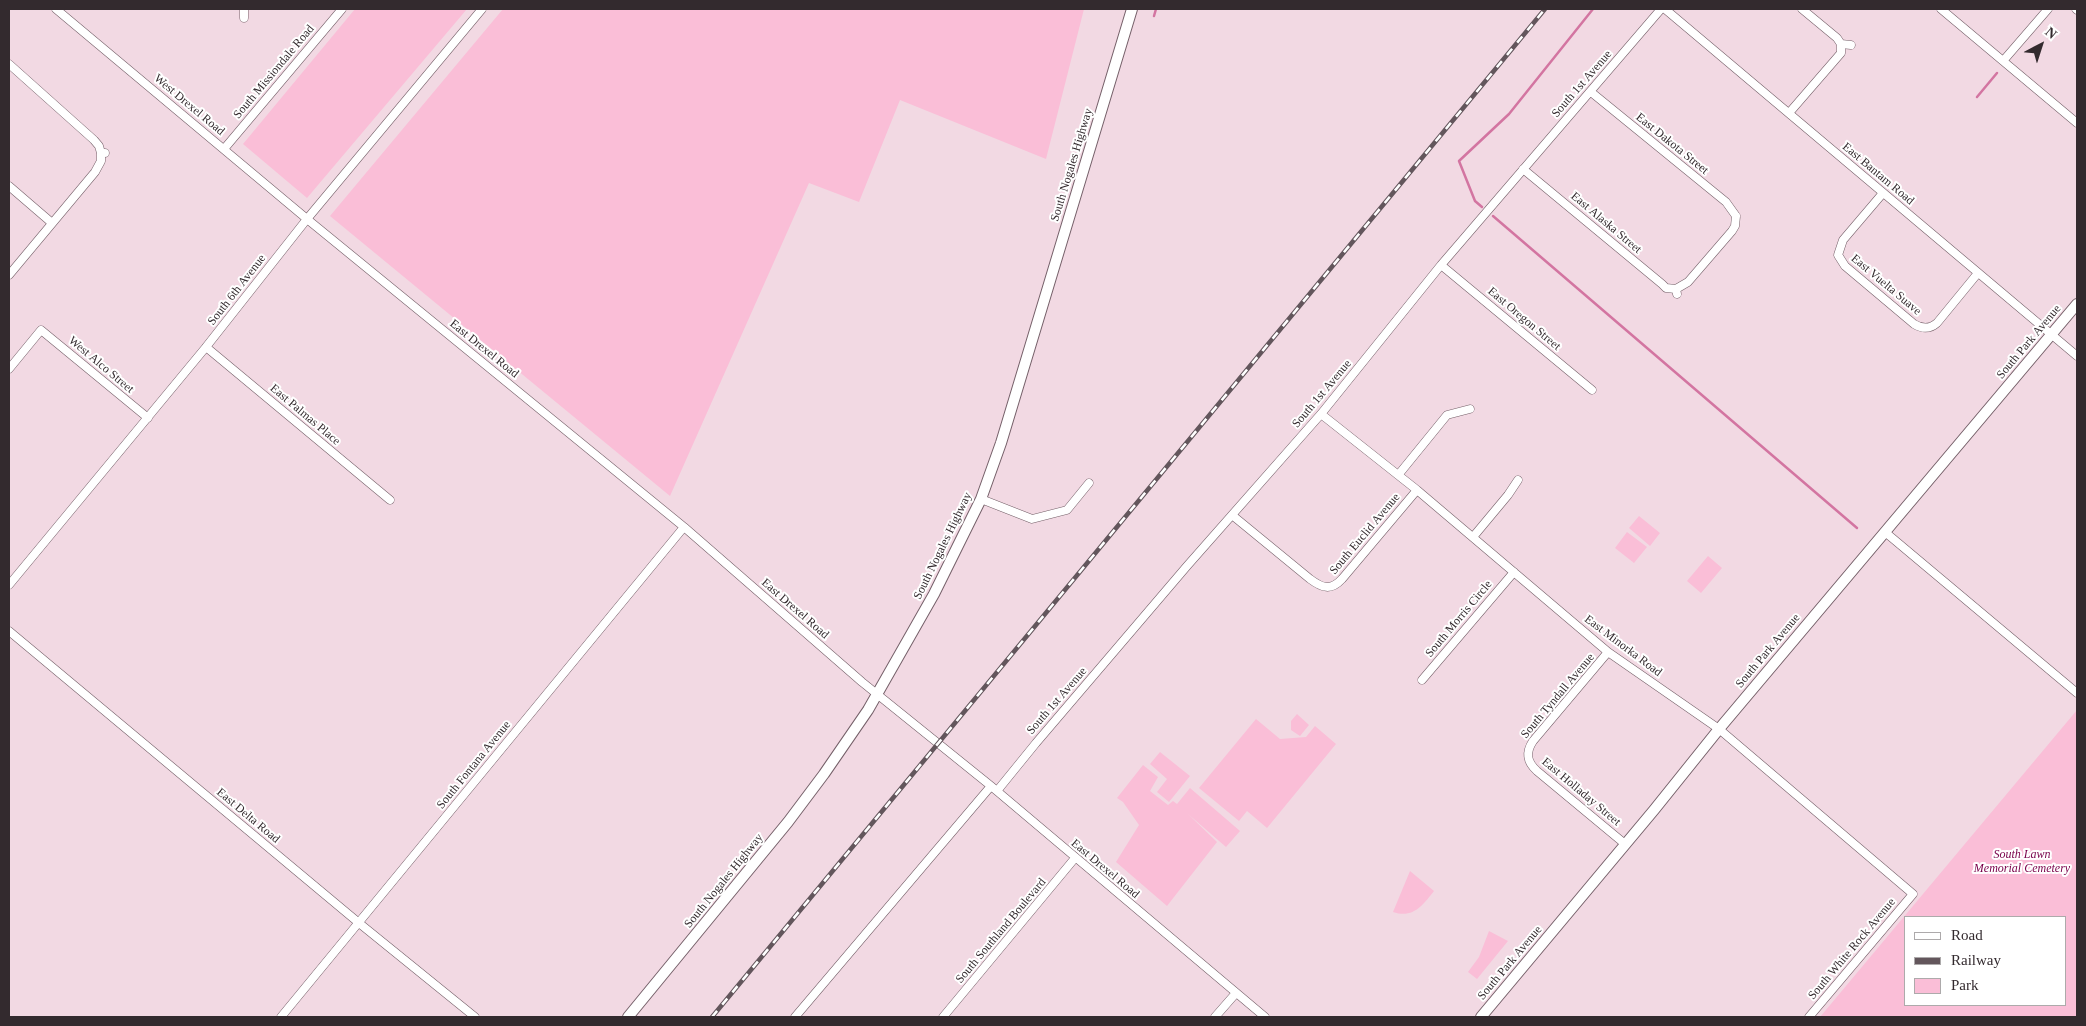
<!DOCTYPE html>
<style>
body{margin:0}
#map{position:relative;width:2086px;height:1026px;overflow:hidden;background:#f2d9e3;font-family:Georgia,serif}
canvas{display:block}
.frame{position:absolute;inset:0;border:10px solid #332a2e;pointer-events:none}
.legend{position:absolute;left:1904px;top:916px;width:162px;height:90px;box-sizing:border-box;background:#fff;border:1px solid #adaaab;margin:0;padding:6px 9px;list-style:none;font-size:15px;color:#332a2e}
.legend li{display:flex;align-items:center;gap:10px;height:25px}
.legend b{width:25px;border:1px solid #adaaab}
.north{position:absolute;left:2016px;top:20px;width:50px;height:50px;-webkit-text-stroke:4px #fff;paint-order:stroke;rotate:40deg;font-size:14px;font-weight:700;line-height:20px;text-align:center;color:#332a2e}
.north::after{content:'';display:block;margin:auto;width:18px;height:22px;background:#332a2e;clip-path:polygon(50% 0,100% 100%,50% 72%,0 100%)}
</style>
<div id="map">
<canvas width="2086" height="1026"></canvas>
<div class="frame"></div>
<ul class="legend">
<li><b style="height:6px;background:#fff"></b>Road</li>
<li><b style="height:6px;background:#63565c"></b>Railway</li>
<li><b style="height:14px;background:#fabed7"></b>Park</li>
</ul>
<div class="north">N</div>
</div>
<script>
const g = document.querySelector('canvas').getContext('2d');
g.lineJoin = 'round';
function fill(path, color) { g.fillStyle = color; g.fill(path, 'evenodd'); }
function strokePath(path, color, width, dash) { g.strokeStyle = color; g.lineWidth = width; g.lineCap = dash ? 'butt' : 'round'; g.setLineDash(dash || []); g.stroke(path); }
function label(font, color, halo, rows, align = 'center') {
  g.font = font + ' Georgia,serif'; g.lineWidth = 4; g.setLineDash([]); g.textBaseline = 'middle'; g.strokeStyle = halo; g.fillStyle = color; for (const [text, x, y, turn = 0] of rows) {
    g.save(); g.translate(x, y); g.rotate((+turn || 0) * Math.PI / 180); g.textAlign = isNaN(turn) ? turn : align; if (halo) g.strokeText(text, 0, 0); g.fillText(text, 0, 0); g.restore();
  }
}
fill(new Path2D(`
 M 355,9 L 467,9 L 307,198 L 243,144 Z
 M 503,9 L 1084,9 L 1046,159 L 900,100 L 859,202 L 809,183 L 670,496 L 330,216 Z
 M 1639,516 L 1660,533 L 1650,546 L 1629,528 Z
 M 1627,532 L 1647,547 L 1634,563 L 1615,548 Z
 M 1708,556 L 1722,568 L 1701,593 L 1687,581 Z
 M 2077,710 L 2077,1017 L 1820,1017 ZM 1905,917 L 2065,917 L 2065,1005 L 1905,1005 Z
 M 1297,714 L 1309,725 L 1300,736 L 1291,730 L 1291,721 Z
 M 1256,719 L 1280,739 L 1306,737 L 1315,726 L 1336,744 L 1267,828 L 1247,811 L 1239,821 L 1199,788 Z
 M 1160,752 L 1190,776 L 1169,802 L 1157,792 L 1167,779 L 1150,764 Z
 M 1143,765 L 1158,777 L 1150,791 L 1168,805 L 1173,801 L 1177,804 L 1190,788 L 1240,831 L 1226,847 L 1188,814 L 1217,842 L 1167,906 L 1116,862 L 1139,825 L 1123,802 L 1117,798 Z
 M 1410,871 L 1434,891 C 1423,905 1413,919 1393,912 Z
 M 1489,931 L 1508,941 L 1477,979 L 1468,972 L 1479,957 Z`), '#fabed7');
strokePath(new Path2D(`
 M 1154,16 L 1156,9
 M 1977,97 L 1997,73
 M 1482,207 L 1475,201 L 1459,161 L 1509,114 L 1593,9
 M 1493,216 L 1857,528`), '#d375a1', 2.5);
const minor = new Path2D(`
 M 56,9 L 307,219 L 684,527 L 862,682 L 991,786 L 1265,1017
 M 244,9 L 244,18
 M 1665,9 L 2077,356
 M 1802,9 L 1837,38 L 1841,44
 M 1941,9 L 2077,123
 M 2076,9 L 2077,10
 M 1841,44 L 1851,45
 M 2003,61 L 2048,9
 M 9,64 L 94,140 L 99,146 L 101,153 L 105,153
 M 1591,92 L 1726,202 L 1736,216
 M 1789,113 L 1841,53 L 1841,44
 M 224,149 L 342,9
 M 1523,169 L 1662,284 L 1666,288 L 1676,289 L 1677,294
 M 9,186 L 52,223
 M 1883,193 L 1843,240 L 1838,255 L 1845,266 L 1914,324 C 1922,329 1930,329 1937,323 L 1978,273
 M 1441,265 L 1592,390
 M 9,275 L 95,172 L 101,161 L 101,153
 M 1676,289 L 1688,282 L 1732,231 L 1735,226 L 1736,216
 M 206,347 L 390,500
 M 9,369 L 41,330 L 148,418
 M 1321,414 L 1417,490 L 1608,652 L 1719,729 L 1913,894 L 1809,1017
 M 1399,474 L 1447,415 L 1470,409
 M 981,499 L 1032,519 L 1067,510 L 1089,483
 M 1232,515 L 1310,579 C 1322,588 1331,591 1342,579 L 1417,490
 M 1885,532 L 2077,693
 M 1473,537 L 1508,495 L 1518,480
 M 9,585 L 206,347 L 307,219 L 482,9
 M 9,631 L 359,923 L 475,1017
 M 1608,652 L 1533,741 C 1525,753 1527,762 1537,771 L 1625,844
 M 1422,680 L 1514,572
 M 997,791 L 1036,743 L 1187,566 L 1321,414 L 1441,265 L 1661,9
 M 281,1017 L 684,527
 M 795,1017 L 991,786
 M 943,1017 L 1075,858
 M 1215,1017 L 1236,993`);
const major = new Path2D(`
 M 628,1017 L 788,822 L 824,774 L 868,710 L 934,594 L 981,499 L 1001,443 L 1132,9
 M 1481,1017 L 1654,810 L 1719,729 L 2077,304`);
strokePath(minor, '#756069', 9);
strokePath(major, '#756069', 12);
strokePath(minor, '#fff', 8);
strokePath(major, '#fff', 10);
const rail = new Path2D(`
 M 712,1017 L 1545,9`);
strokePath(rail, '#63565c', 4.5);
strokePath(rail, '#fff', 2.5, [8]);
label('12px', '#332a2e', '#fff', [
 ["South Missiondale Road",274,72,-50],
 ["South 1st Avenue",1582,84,-49],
 ["West Drexel Road",189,105,40],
 ["East Dakota Street",1672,144,39],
 ["South Nogales Highway",1072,165,-73],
 ["East Bantam Road",1878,174,40],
 ["East Alaska Street",1606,223,40],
 ["East Vuelta Suave",1886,285,40],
 ["South 6th Avenue",237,290,-52],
 ["East Oregon Street",1524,319,40],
 ["South Park Avenue",2029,342,-50],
 ["East Drexel Road",484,349,39],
 ["West Alco Street",101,365,40],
 ["South 1st Avenue",1322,394,-50],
 ["East Palmas Place",305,415,40],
 ["South Euclid Avenue",1365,534,-50],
 ["South Nogales Highway",943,546,-64],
 ["East Drexel Road",795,609,41],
 ["South Morris Circle",1459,619,-50],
 ["East Minorka Road",1623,646,37],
 ["South Park Avenue",1768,651,-50],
 ["South Tyndall Avenue",1558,696,-50],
 ["South 1st Avenue",1057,701,-49],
 ["South Fontana Avenue",474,765,-51],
 ["East Holladay Street",1581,792,40],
 ["East Delta Road",248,816,40],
 ["East Drexel Road",1105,869,40],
 ["South Nogales Highway",724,881,-51],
 ["South Southland Boulevard",1001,931,-50],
 ["South White Rock Avenue",1852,949,-50],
 ["South Park Avenue",1510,963,-50]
]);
label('italic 12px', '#78004a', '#fff', [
 ["South Lawn",2022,855],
 ["Memorial Cemetery",2022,869]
]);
</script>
